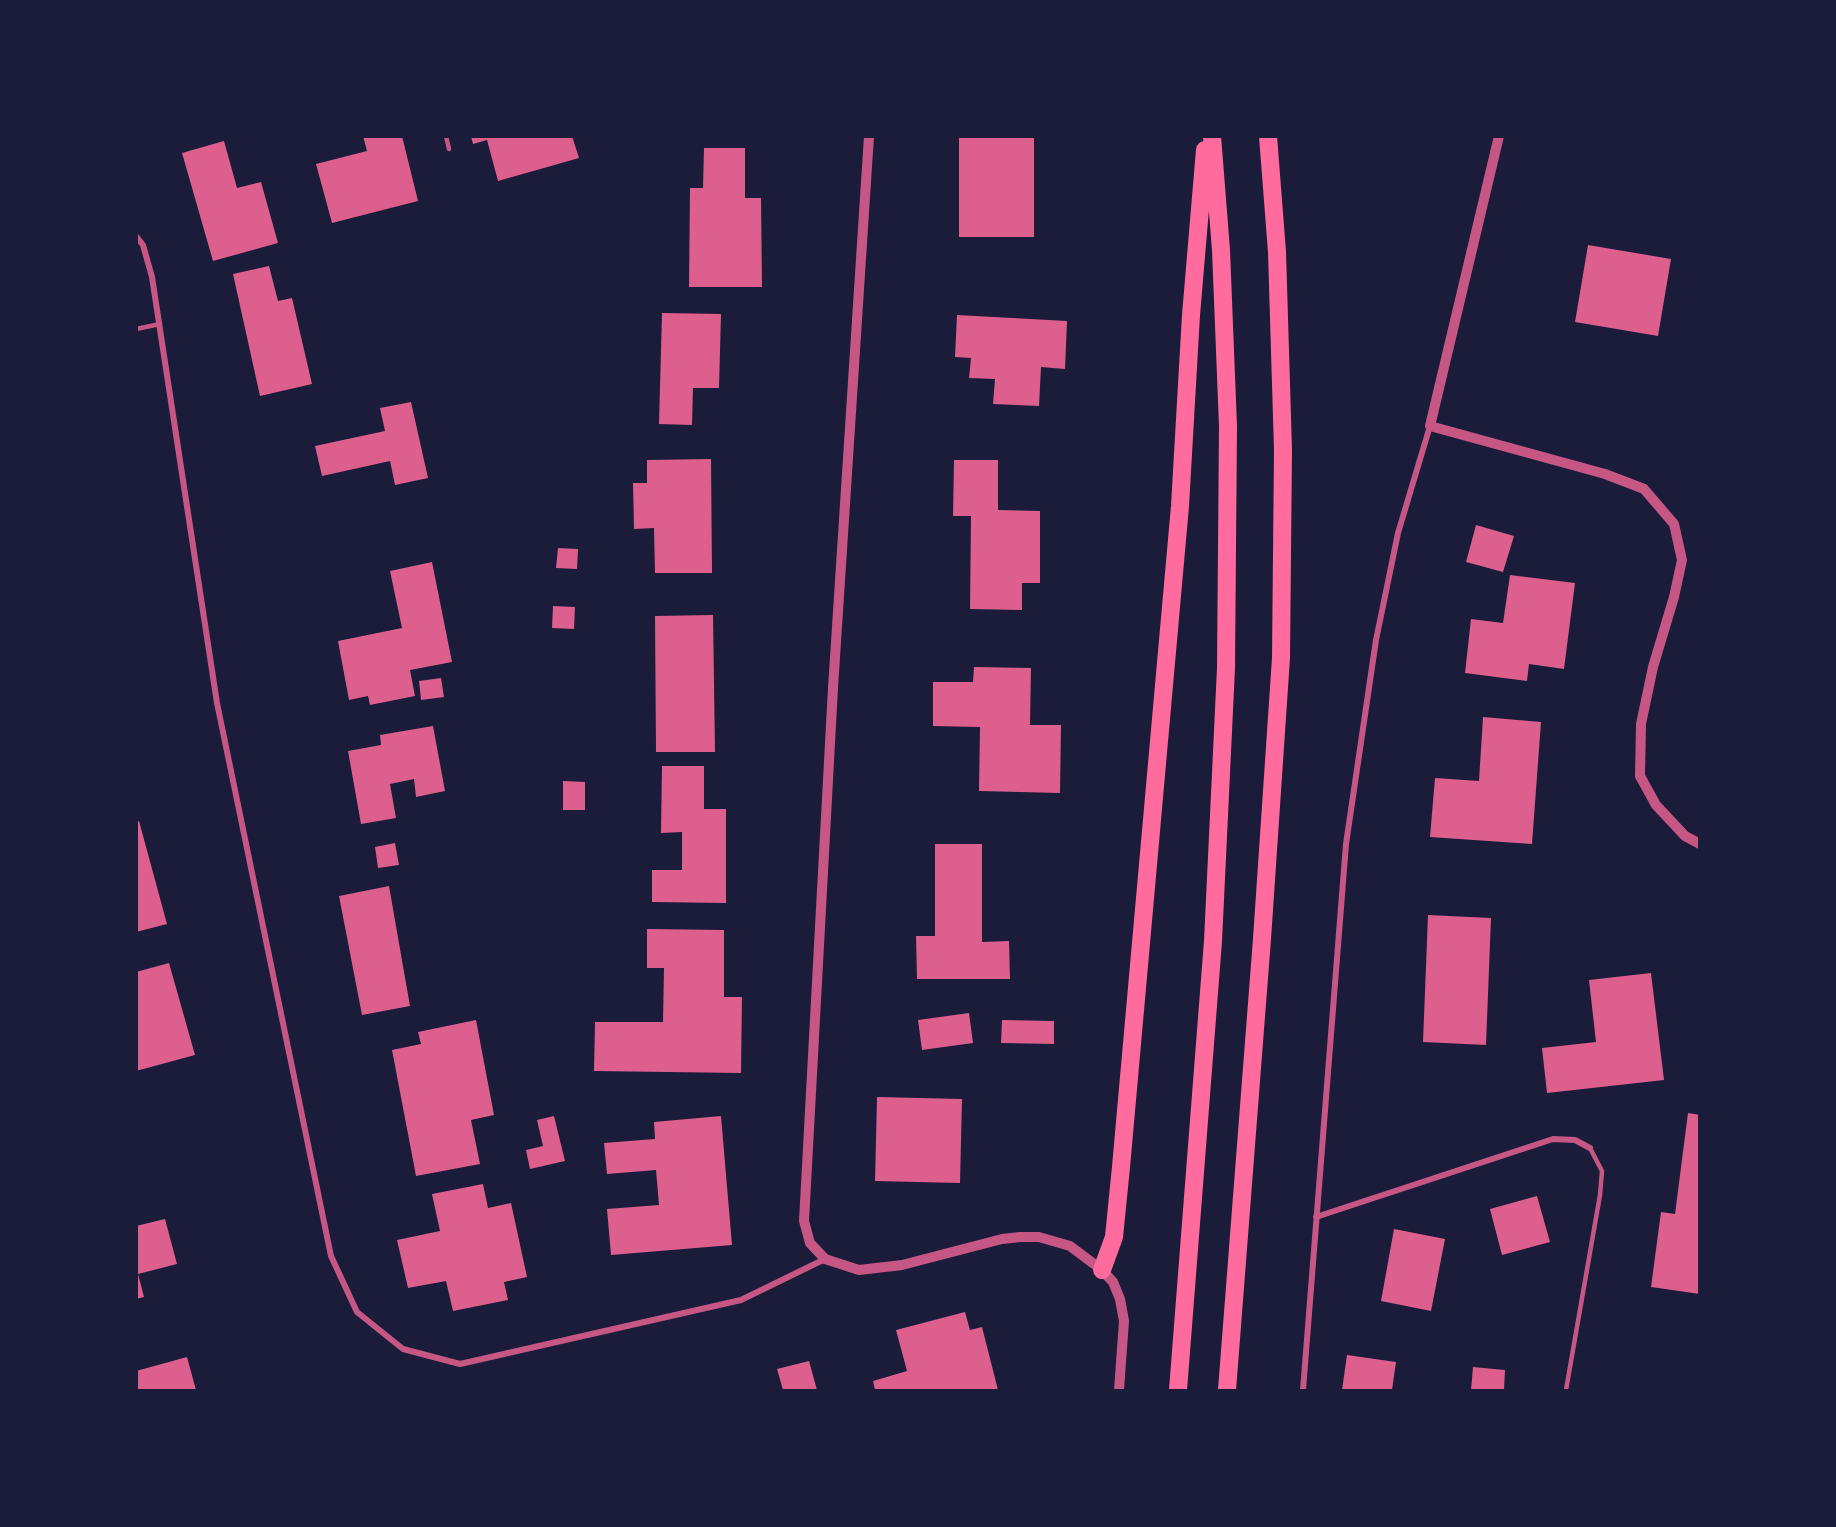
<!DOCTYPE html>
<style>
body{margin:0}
#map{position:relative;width:1836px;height:1527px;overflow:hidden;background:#1b1b3a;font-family:"Asap Condensed",sans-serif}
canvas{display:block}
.frame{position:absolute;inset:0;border:138px solid #1b1b3a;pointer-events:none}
</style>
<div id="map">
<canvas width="1836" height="1527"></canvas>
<div class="frame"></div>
</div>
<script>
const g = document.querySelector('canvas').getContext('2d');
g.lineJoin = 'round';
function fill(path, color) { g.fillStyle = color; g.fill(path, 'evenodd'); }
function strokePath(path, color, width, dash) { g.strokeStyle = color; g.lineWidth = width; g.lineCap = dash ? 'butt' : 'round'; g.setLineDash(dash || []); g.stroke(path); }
fill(new Path2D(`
 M 363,136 L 402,136 L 418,201 L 332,223 L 316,164 L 367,151 Z
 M 471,136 L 572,136 L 579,158 L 498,181 L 487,140 L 473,144 Z
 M 959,136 L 1034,136 L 1034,237 L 959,237 Z
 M 224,141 L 237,188 L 261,182 L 278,243 L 213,261 L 182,153 Z
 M 704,148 L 745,148 L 745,198 L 761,198 L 762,287 L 689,287 L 690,188 L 703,188 Z
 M 1588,245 L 1671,259 L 1658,336 L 1575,322 Z
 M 269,266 L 278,301 L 292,298 L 312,384 L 260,396 L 233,274 Z
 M 662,313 L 721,314 L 719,388 L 693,388 L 692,425 L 659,424 Z
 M 957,315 L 1067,321 L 1065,369 L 1041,367 L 1039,406 L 993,404 L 995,379 L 969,378 L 971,358 L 955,357 Z
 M 411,402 L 428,478 L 395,485 L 390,461 L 322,476 L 315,446 L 385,431 L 380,408 Z
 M 711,459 L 712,573 L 655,573 L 654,528 L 634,529 L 633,483 L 647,483 L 647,460 Z
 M 954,460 L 998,460 L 998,510 L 1040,511 L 1040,583 L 1022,583 L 1022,610 L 970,609 L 971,516 L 953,516 Z
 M 1476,525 L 1514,536 L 1503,572 L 1466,562 Z
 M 558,548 L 578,549 L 577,569 L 556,568 Z
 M 432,562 L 452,662 L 410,670 L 415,696 L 370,705 L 368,696 L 349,700 L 338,641 L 402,628 L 390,571 Z
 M 1510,575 L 1575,583 L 1564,669 L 1529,664 L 1527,681 L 1465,673 L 1471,619 L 1503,623 Z
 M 553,606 L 575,607 L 574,629 L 552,628 Z
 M 713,615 L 715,752 L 656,752 L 655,616 Z
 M 974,667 L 1031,668 L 1030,725 L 1061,725 L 1060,793 L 979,791 L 980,727 L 933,726 L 933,682 L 973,682 Z
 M 441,678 L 444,697 L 421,700 L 419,681 Z
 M 1483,717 L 1541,722 L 1532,844 L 1430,837 L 1435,778 L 1479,781 Z
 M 433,726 L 445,791 L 416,797 L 414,779 L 390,784 L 396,818 L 361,824 L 348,751 L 381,745 L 380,735 Z
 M 662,766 L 704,766 L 704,809 L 726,809 L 726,903 L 652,902 L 652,870 L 682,870 L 682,832 L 661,833 Z
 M 563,781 L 585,782 L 585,810 L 563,810 Z
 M 139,821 L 167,924 L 136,932 L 136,822 Z
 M 395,843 L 399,865 L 378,868 L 375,847 Z
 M 935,844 L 982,844 L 982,942 L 1009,941 L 1010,979 L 917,979 L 916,936 L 935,936 Z
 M 389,886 L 410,1006 L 362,1015 L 339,896 Z
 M 1428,915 L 1491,918 L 1486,1045 L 1423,1042 Z
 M 647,929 L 724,930 L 724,997 L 742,997 L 741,1073 L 594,1071 L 595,1022 L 663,1022 L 664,968 L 647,968 Z
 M 169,963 L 195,1055 L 136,1071 L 136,972 Z
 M 1651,973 L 1664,1080 L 1547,1093 L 1542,1048 L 1596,1042 L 1589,980 Z
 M 969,1013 L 973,1043 L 922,1050 L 918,1020 Z
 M 476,1020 L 494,1115 L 471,1120 L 480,1164 L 416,1176 L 392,1050 L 421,1044 L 418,1032 Z
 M 1002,1020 L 1054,1021 L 1054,1044 L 1001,1043 Z
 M 877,1097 L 962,1099 L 960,1183 L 875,1181 Z
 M 1688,1113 L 1700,1115 L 1700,1294 L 1651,1287 L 1661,1212 L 1675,1214 Z
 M 554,1116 L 565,1161 L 530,1169 L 526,1150 L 543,1146 L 537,1120 Z
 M 721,1116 L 732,1245 L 611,1255 L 607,1209 L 659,1205 L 656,1170 L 607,1174 L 604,1143 L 655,1139 L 654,1122 Z
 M 483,1184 L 488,1208 L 511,1203 L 527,1277 L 504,1282 L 508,1300 L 453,1311 L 446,1281 L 408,1288 L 397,1240 L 440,1231 L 432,1194 Z
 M 1537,1196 L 1550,1242 L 1502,1255 L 1490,1209 Z
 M 165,1219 L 177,1264 L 138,1274 L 144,1297 L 136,1299 L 136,1226 Z
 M 1394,1229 L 1445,1239 L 1431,1311 L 1381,1301 Z
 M 965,1312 L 970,1330 L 982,1327 L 998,1390 L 875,1390 L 873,1381 L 907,1371 L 896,1330 Z
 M 1347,1355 L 1396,1362 L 1392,1390 L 1342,1390 Z
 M 187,1357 L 196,1390 L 136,1390 L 136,1371 Z
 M 809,1361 L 817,1390 L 783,1390 L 777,1369 Z
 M 1473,1367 L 1505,1370 L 1504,1390 L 1471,1390 Z`), '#dd5f8e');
strokePath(new Path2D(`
 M 446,136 L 449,149
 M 136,329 L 160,324
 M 1566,1390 L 1600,1195 L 1602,1171 L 1590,1148`), '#c65784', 4.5);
strokePath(new Path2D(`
 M 136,236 L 143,245 L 152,277 L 217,703 L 331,1256 L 357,1312 L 403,1349 L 460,1364 L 741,1300 L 825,1259
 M 1316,1217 L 1553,1139 L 1575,1140 L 1590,1148
 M 1303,1390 L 1346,844 L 1376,640 L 1398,533 L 1430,426`), '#c65784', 6);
strokePath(new Path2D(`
 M 869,136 L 833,688 L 804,1221 L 810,1243 L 825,1259 L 859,1270 L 902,1265 L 1002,1239 L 1020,1237 L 1039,1237 L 1070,1246 L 1102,1270 L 1113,1282 L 1120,1299 L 1124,1321 L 1119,1390
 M 1499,136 L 1430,426 L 1605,474 L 1639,487 L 1644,489 L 1674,524 L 1682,560 L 1674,597 L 1653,667 L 1641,724 L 1640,776 L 1656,805 L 1685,836 L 1700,844`), '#c65784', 10);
strokePath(new Path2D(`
 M 1102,1270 L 1114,1237 L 1121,1167 L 1180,506 L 1191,315 L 1205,150
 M 1178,1390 L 1213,941 L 1226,668 L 1228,426 L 1221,250 L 1212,136
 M 1227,1390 L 1262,939 L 1281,658 L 1283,450 L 1277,252 L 1268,136`), '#ff6b9d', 18);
</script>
